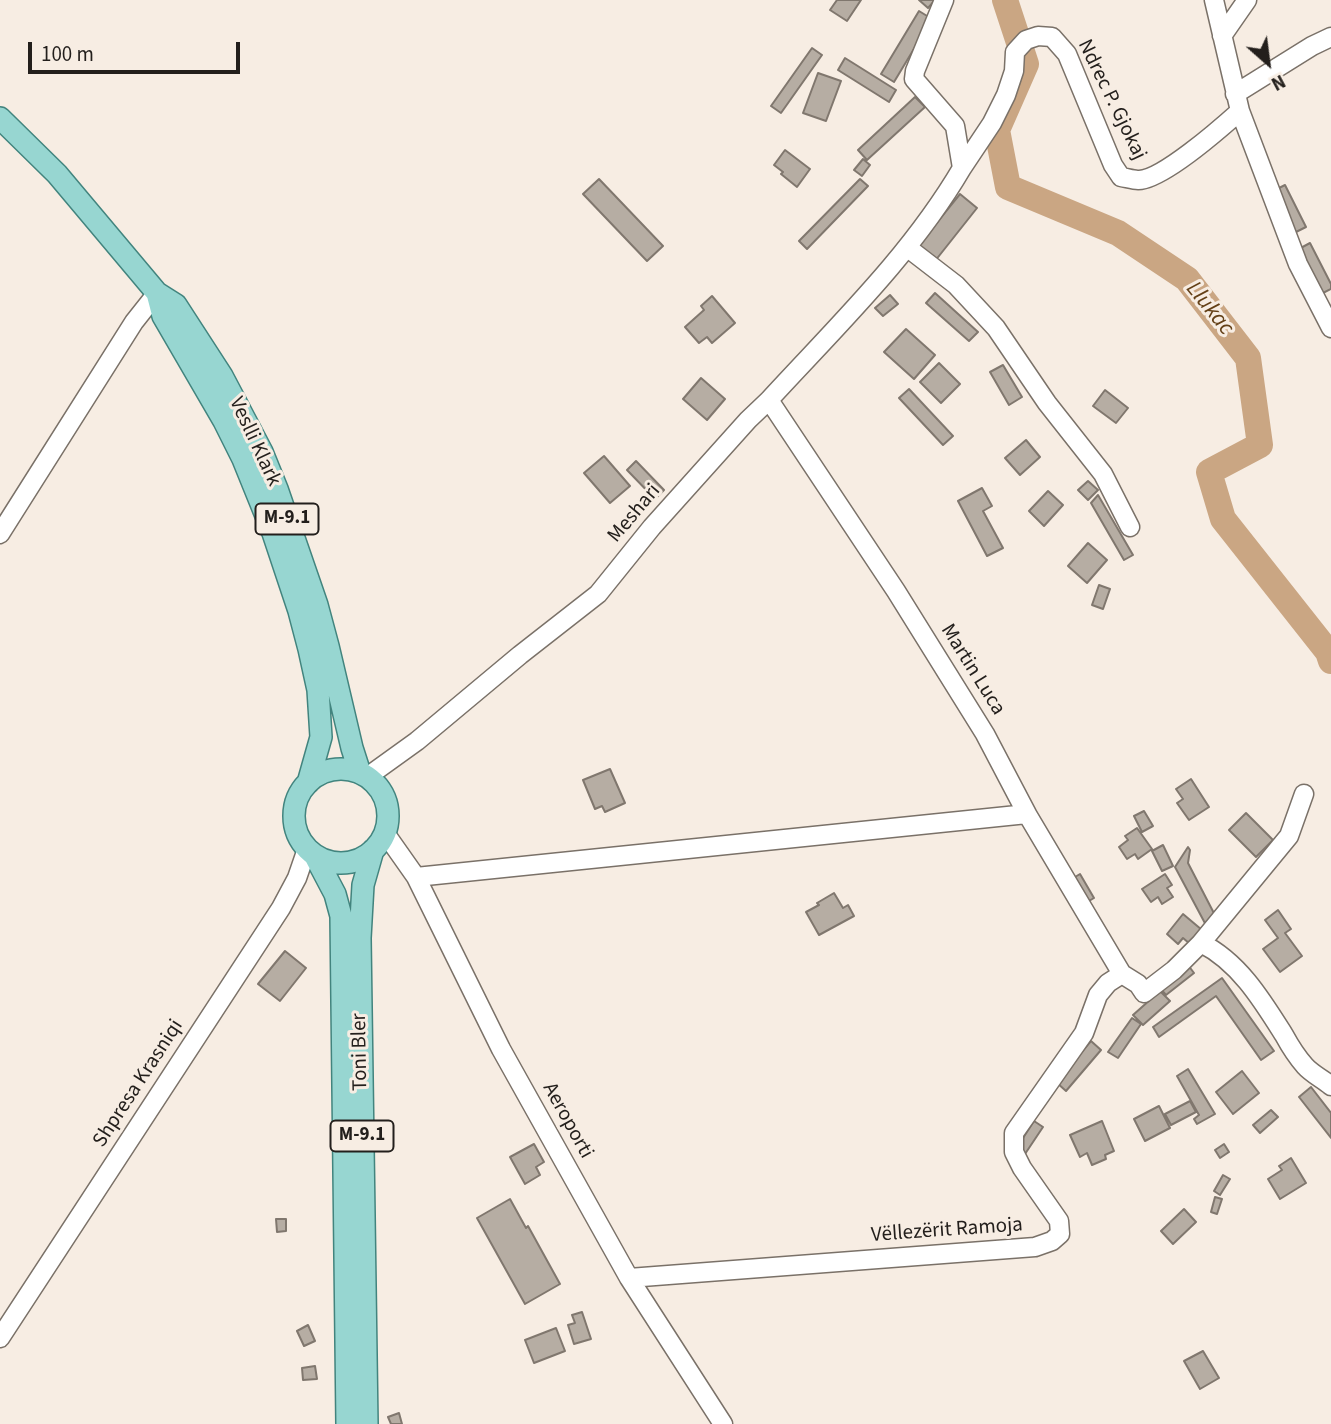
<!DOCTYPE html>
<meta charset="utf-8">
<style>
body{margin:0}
#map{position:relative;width:1331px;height:1424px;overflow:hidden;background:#f7ede3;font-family:"Source Sans 3",sans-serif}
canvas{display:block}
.north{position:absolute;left:1233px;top:28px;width:70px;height:70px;-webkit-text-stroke:5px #f7ede3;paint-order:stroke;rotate:152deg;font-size:19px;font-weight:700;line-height:28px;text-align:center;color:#231f1c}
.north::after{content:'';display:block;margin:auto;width:24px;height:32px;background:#231f1c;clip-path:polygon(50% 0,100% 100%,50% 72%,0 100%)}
.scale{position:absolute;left:28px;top:42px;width:212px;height:32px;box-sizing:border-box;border:4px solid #231f1c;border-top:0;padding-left:9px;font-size:21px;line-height:24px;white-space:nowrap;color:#231f1c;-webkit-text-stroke:5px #f7ede3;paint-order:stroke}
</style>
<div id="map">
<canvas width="1331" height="1424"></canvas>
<div class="north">N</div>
<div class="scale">100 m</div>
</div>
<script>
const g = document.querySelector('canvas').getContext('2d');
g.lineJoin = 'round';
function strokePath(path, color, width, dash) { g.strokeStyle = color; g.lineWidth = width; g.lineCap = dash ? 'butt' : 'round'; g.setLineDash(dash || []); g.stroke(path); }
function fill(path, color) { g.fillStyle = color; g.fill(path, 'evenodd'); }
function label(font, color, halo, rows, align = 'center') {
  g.font = font + ' "Source Sans 3",sans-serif'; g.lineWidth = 6; g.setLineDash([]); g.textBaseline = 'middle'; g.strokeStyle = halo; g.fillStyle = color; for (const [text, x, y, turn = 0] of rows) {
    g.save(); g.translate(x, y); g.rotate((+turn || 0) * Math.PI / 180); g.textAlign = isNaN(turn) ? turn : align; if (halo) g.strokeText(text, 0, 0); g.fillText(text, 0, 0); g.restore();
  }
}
strokePath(new Path2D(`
 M 1005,0 L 1026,64 L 997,130 L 1008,187 L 1118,233 L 1187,279 L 1248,358 L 1260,445 L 1209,472 L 1223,519 L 1328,652 L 1331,661`), '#caa683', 26);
const building = new Path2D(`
 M 837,0 L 861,0 L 847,21 L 830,10 Z
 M 919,0 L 935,0 L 928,8 Z
 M 919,11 L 932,19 L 894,82 L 881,74 Z
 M 812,48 L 822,55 L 781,113 L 771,106 Z
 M 845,58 L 896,90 L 889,102 L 838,70 Z
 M 818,73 L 841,81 L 826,121 L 803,113 Z
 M 915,97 L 925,107 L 867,160 L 858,150 Z
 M 785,150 L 810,169 L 797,187 L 781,174 L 783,172 L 774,165 Z
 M 863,159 L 870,165 L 862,176 L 854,170 Z
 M 599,179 L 663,246 L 647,261 L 583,194 Z
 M 860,179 L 868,186 L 807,249 L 799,241 Z
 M 1285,185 L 1306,227 L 1294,233 L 1273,191 Z
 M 960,194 L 977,208 L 935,261 L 917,247 Z
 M 1310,243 L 1331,284 L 1331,289 L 1319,295 L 1297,250 Z
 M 935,293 L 978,332 L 969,341 L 926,303 Z
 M 890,295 L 898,304 L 883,316 L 875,308 Z
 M 712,296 L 735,323 L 712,343 L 707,337 L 699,343 L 685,327 L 704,310 L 701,306 Z
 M 906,329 L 935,355 L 914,379 L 884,352 Z
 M 939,363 L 960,384 L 941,403 L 920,382 Z
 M 1003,365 L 1022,397 L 1009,405 L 990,372 Z
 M 701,378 L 725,399 L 707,420 L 683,399 Z
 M 909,389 L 953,436 L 943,445 L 899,398 Z
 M 1105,390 L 1128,408 L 1116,423 L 1093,406 Z
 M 1026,440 L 1040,457 L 1020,475 L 1005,458 Z
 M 604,456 L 630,486 L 610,503 L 584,473 Z
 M 636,461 L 664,490 L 655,499 L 627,470 Z
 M 1088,481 L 1098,490 L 1088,500 L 1078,490 Z
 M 982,488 L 992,506 L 983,511 L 1003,548 L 987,556 L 958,501 Z
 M 1048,491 L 1063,505 L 1044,526 L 1029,511 Z
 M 1098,495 L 1133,555 L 1124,560 L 1091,503 Z
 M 1088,543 L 1107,560 L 1087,583 L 1068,566 Z
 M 1099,585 L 1110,589 L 1103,609 L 1092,605 Z
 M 610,769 L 625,803 L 605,812 L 602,806 L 595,809 L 583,780 Z
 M 1191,779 L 1209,807 L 1189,820 L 1177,803 L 1183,799 L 1176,789 Z
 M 1144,811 L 1153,826 L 1142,832 L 1134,816 Z
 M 1246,813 L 1273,840 L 1256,857 L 1229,830 Z
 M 1137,828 L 1152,849 L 1138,859 L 1135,854 L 1127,859 L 1119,847 L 1128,840 L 1125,836 Z
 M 1163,845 L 1173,866 L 1162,871 L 1152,851 Z
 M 1188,847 L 1190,850 L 1188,863 L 1218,921 L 1207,927 L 1175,867 Z
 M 1080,874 L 1094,898 L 1084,904 L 1070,880 Z
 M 1165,874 L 1172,885 L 1167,888 L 1173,897 L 1162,904 L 1158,897 L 1151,902 L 1142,889 Z
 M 834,893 L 843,908 L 848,905 L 854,916 L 819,935 L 806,912 L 819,905 L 817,903 Z
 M 1278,910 L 1291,929 L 1285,933 L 1302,956 L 1280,972 L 1263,949 L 1278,938 L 1265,920 Z
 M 1183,914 L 1202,930 L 1190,944 L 1183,938 L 1178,944 L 1167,934 Z
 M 285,951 L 306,968 L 280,1001 L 258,984 Z
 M 1188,965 L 1194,973 L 1166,995 L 1159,987 Z
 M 1222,978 L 1274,1051 L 1261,1060 L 1216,996 L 1159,1037 L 1153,1027 Z
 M 1160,991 L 1170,1001 L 1143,1025 L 1133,1015 Z
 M 1132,1018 L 1141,1024 L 1118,1058 L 1108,1052 Z
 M 1091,1041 L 1101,1050 L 1066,1091 L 1056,1082 Z
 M 1188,1069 L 1215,1114 L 1197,1124 L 1194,1119 L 1199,1115 L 1177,1076 Z
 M 1242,1071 L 1259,1093 L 1233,1114 L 1216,1092 Z
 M 1311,1087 L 1331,1113 L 1331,1138 L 1299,1097 Z
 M 1190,1101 L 1196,1112 L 1171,1125 L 1165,1114 Z
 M 1159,1106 L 1170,1128 L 1145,1141 L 1134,1119 Z
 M 1271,1110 L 1278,1117 L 1260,1133 L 1253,1125 Z
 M 1034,1121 L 1043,1127 L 1025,1154 L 1016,1149 Z
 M 1102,1121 L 1114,1151 L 1105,1155 L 1106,1159 L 1092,1165 L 1087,1153 L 1080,1157 L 1070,1135 Z
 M 534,1144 L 544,1162 L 536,1167 L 540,1175 L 525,1184 L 510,1157 Z
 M 1224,1144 L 1229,1152 L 1220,1158 L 1215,1150 Z
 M 1291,1158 L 1306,1183 L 1280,1199 L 1268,1179 L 1282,1170 L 1279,1166 Z
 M 1223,1175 L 1230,1179 L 1220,1195 L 1214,1191 Z
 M 1215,1197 L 1222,1199 L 1217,1214 L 1211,1212 Z
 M 510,1199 L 526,1228 L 528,1226 L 560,1284 L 525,1304 L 477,1218 Z
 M 1184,1209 L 1196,1222 L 1173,1244 L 1161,1231 Z
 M 276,1219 L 286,1219 L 286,1231 L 277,1232 Z
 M 582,1312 L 591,1339 L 574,1344 L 568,1325 L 575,1323 L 572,1315 Z
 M 308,1325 L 315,1341 L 304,1346 L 297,1331 Z
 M 556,1328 L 565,1351 L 534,1363 L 525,1340 Z
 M 1203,1351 L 1219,1378 L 1200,1389 L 1184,1361 Z
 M 315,1366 L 317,1379 L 303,1380 L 302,1368 Z
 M 399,1413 L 402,1424 L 391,1424 L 388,1417 Z`);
fill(building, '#b6ada3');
strokePath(building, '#80776e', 2);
const minor = new Path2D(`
 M 1214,0 L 1240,111 L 1298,264 L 1331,328
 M 1222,36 L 1247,0
 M 1235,94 L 1312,46 L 1331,37
 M 962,168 L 992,123 L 1006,95 L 1014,71 L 1015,52 L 1026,40 L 1038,36 L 1052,37 L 1067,54 L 1113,165 L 1121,177 C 1127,178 1133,180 1138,180 C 1161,181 1221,128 1240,111
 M 908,248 L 956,285 L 996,328 L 1047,403 L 1103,474 L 1130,527
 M 769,400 L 896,591 L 985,734 L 1027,814 L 1122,974
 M 0,534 L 134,322 L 157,293
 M 367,777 L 417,741 L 520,655 L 598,594 L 652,527 L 748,420 L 769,400 C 837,326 911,255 962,168 L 955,126 L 914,79 L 915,71 L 944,0
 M 385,833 L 416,877 L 501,1049 L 629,1278 L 723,1424
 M 416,877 L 1027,814
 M 1201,943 L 1289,836 L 1304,794
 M 1122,974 L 1138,984 L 1144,993 L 1174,970 L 1201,943 C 1239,962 1262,1000 1284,1035 C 1290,1046 1297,1057 1305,1066 C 1312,1074 1323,1079 1331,1086
 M 629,1278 L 1035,1247 L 1052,1241 L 1060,1234 L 1059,1221 L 1022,1168 L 1014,1152 L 1014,1133 L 1084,1033 L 1098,995 L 1108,983 L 1122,974
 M 0,1338 L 281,908 L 297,878 L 307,849`);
const major = new Path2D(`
 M 0,118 L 57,174 L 157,293 L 176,305 L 222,376 L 262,452 L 277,489 L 317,605 L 328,646 L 352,748 L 360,773
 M 157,293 L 163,316 L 224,421 L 243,459 L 273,533 L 299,611 L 309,649 L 318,690 L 321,737 L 308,783
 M294 816a47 47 0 1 1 94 0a47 47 0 1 1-94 0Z
 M 315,856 L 335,894 L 341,916 L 347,1424
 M 367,1424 L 360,938 L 363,885 L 373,850`);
strokePath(minor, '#7a7168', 21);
strokePath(major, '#42847e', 24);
strokePath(minor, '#fff', 18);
strokePath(major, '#97d6d1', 21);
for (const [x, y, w] of [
 [287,519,63],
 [362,1136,63]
]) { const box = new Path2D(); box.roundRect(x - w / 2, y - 15.5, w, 31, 5); g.fillStyle = '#f7ede3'; g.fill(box); strokePath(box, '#231f1c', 2); }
label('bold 19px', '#231f1c', null, [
 ["M-9.1",287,519],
 ["M-9.1",362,1136]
]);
label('21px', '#231f1c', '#f7ede3', [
 ["Ndrec P. Gjokaj",1111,100,64],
 ["Veslli Klark",254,442,65],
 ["Meshari",635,514,-50],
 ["Martin Luca",972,670,58],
 ["Toni Bler",361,1052,-91],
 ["Shpresa Krasniqi",139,1084,-57],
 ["Aeroporti",567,1121,61],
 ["Vëllezërit Ramoja",947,1231,-4]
]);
label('italic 23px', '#644017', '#f7ede3', [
 ["Llukac",1209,309,51]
]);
</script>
